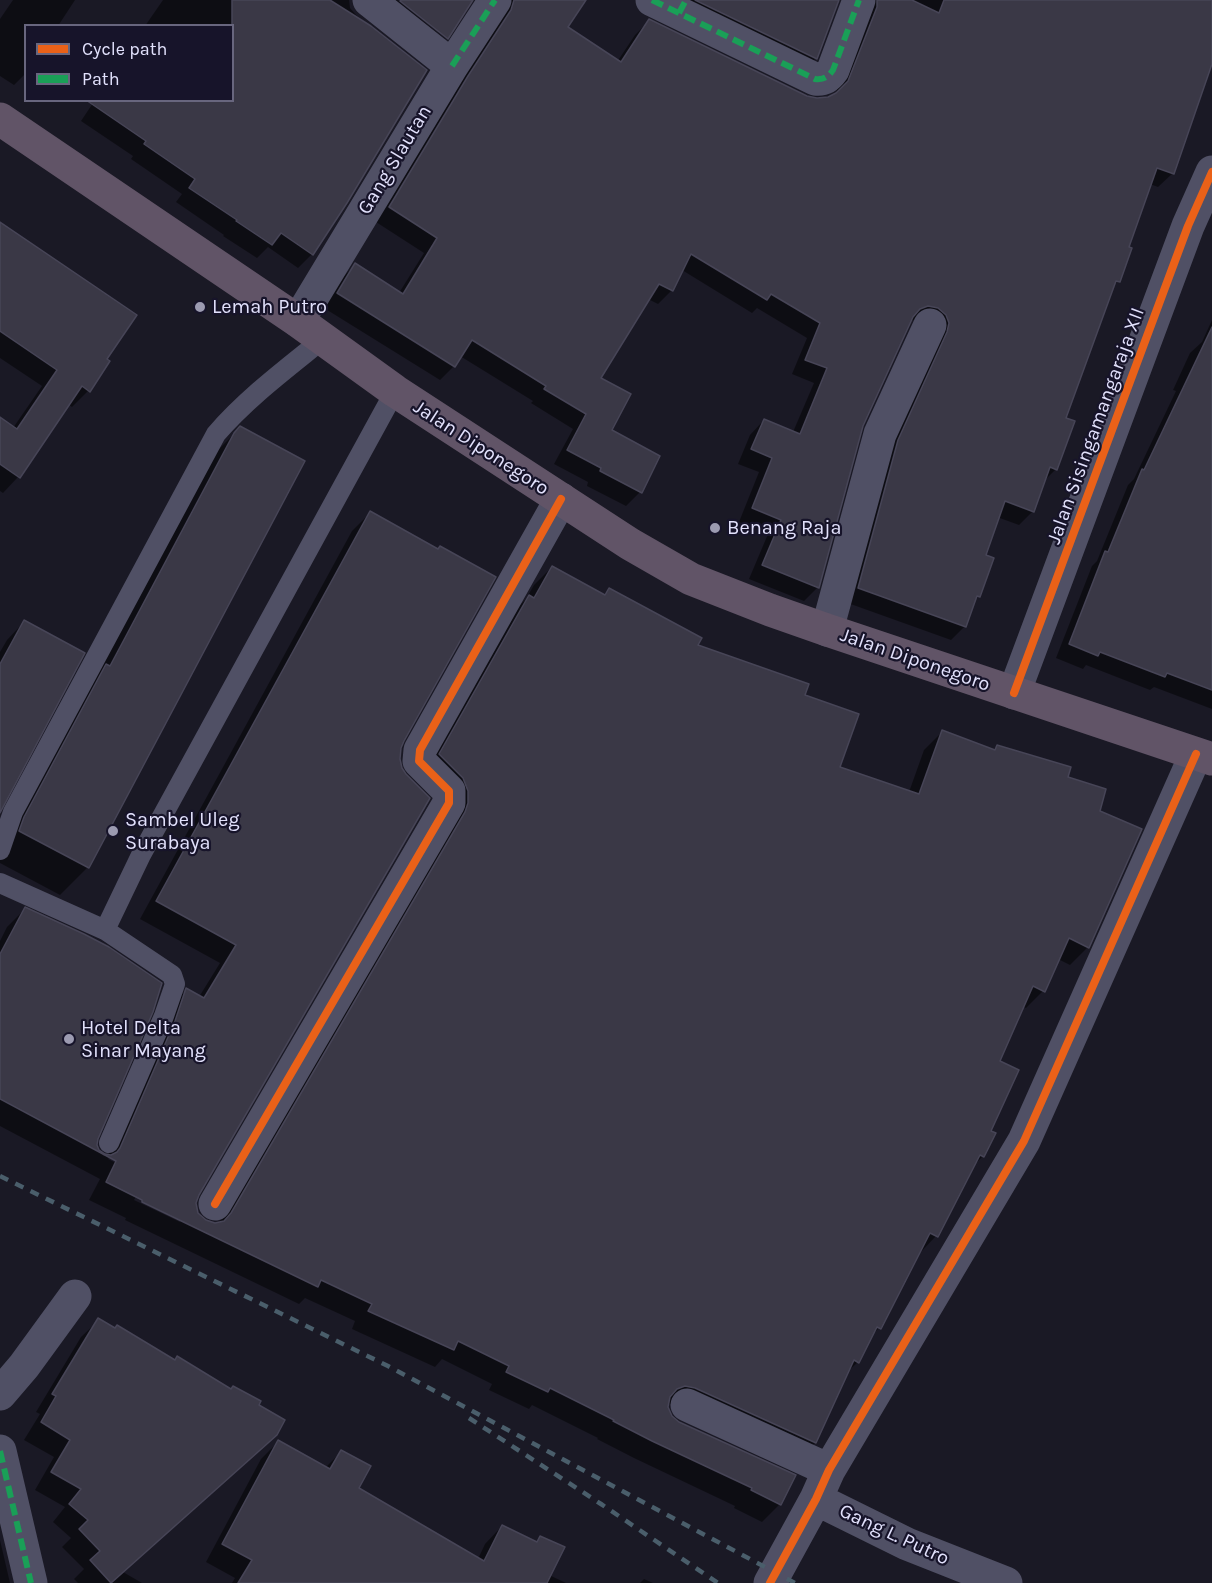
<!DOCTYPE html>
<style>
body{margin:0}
#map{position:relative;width:1212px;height:1583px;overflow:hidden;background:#1a1925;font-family:Karla,sans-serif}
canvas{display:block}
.legend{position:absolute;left:24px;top:24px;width:210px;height:78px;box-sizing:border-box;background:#17142a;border:2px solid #68667e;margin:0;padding:8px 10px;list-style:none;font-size:18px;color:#e2e1fc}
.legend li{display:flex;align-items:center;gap:12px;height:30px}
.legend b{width:30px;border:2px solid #68667e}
</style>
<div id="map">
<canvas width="1212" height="1583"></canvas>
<ul class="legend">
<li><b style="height:8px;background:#ea6118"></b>Cycle path</li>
<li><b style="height:8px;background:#1a9f57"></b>Path</li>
</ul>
</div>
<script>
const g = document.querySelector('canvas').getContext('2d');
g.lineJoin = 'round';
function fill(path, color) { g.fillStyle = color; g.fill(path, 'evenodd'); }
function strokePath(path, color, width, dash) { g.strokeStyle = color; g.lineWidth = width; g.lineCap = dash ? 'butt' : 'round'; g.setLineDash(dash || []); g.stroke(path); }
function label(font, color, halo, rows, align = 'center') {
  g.font = font + ' Karla,sans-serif'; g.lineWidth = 4.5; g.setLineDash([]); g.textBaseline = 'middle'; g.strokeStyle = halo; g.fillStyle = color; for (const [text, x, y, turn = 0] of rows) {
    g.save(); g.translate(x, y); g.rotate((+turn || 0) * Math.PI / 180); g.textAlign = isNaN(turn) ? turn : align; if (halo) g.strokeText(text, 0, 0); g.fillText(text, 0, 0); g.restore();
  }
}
fill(new Path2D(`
 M 13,0 L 75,0 L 58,26 L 26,26 L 26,73 L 14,85 L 0,76 L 0,19 Z
 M 163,0 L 349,0 L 350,8 L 356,15 L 425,71 L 312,254 L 298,268 L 268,247 L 257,258 L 223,236 L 224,235 L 176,202 L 182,194 L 131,159 L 133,156 L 81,121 L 95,100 L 232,100 L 232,26 L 145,26 Z
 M 368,0 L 397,0 L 445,39 L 432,52 Z
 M 493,0 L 584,0 L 566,27 L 617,62 L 635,35 L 649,21 L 806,97 L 817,99 L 828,98 L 835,95 L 863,22 L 857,0 L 1212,0 L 1212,61 L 1173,173 L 1158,187 L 1150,184 L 1127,248 L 1118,281 L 1113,286 L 1065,419 L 1056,469 L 1044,481 L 1033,511 L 1019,525 L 997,517 L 984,556 L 979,596 L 973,602 L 965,626 L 951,640 L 845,602 L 924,322 L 913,320 L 910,321 L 862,426 L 818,587 L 804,601 L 749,579 L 768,534 L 739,522 L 759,472 L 738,464 L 750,435 L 764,420 L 793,432 L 814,383 L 792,374 L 807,338 L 757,308 L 752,313 L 682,270 L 672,290 L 658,304 L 648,299 L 599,379 L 610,431 L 640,492 L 626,506 L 587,486 L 588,482 L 554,464 L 573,429 L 531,403 L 533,401 L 460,356 L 454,366 L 440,380 L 324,308 L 341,279 L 355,265 L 399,293 L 424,253 L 376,222 Z
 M 652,0 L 837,0 L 816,58 L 802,72 Z
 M 0,225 L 105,360 L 88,391 L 72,407 L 68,404 L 18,477 L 3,493 L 0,491 L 0,419 L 13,428 L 42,386 L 0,358 Z
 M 1212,320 L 1212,709 L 1154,687 L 1150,690 L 1086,665 L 1083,669 L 1056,658 L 1092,566 L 1097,561 L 1128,485 L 1134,479 L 1176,391 L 1173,390 L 1190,353 L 1202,342 Z
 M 240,428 L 88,867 L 60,895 L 0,863 L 0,840 L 212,456 Z
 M 370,513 L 402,740 L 197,1194 L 195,1203 L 197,1214 L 205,1222 L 216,1224 L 219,1223 L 448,832 L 422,773 L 511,614 L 526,599 L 534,585 L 552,567 L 603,595 L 609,590 L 696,646 L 803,696 L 838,768 L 909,792 L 924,750 L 942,732 L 993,750 L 997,747 L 1066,778 L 1098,812 L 1088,947 L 1070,965 L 1058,959 L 1043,991 L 1026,1008 L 1023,1007 L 998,1062 L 989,1131 L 983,1156 L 972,1167 L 936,1236 L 919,1254 L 879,1328 L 871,1336 L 858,1362 L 846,1373 L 815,1443 L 797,1460 L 677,1405 L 668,1404 L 667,1408 L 671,1417 L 780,1504 L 762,1522 L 734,1508 L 735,1506 L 634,1458 L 597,1439 L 598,1438 L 532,1405 L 529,1409 L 489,1390 L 492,1384 L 442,1359 L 435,1367 L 352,1329 L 355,1321 L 305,1298 L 299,1304 L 125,1220 L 126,1218 L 89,1200 L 100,1179 L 0,1126 L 0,941 L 7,927 L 25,909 L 97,1138 L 96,1145 L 99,1152 L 104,1156 L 108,1156 L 158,1040 L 169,1008 L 186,990 L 199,997 L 220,963 L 140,919 L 352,531 ZM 110,1156 L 124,1163 L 122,1166 L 108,1159 ZM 136,1197 L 180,1219 L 180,1222 L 134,1200 Z
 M 24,622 L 0,809 L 0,652 L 7,640 Z
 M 99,1320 L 256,1405 L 276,1434 L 258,1452 L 123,1572 L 142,1583 L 78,1583 L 74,1579 L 84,1569 L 62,1547 L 71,1538 L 53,1522 L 65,1507 L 35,1490 L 54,1457 L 24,1440 L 40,1414 L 36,1412 L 81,1337 Z
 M 279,1441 L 325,1468 L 341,1452 L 357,1488 L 478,1559 L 485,1544 L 502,1526 L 536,1542 L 541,1537 L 549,1575 L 566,1583 L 232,1583 L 235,1578 L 206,1562 L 261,1459 Z
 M 0,1540 L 10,1583 L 0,1583 Z
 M 644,1579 L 653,1583 L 640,1583 Z`), '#0007');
const building = new Path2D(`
 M 232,0 L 330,0 L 371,26 L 427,70 L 347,203 L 313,255 L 281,233 L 272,245 L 236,221 L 237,220 L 189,188 L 195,179 L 144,144 L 146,141 L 86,100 L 232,100 Z
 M 401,0 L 473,0 L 448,39 L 400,1 Z
 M 514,0 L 586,0 L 568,27 L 621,62 L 649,19 L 807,96 L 817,98 L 828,97 L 836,93 L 848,81 L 877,7 L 877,0 L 912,0 L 939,13 L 944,0 L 1212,0 L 1212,64 L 1174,174 L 1157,168 L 1129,247 L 1132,248 L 1120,282 L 1116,281 L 1066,418 L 1075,421 L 1057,470 L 1050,467 L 1034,512 L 1005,501 L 986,555 L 994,558 L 980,597 L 977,596 L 966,627 L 858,588 L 898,440 L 947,332 L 949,323 L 946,315 L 938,308 L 928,306 L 920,309 L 913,317 L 863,426 L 819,588 L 762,565 L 781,520 L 752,508 L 772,458 L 751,449 L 764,419 L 800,434 L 827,368 L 805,360 L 820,323 L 771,294 L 767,300 L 691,254 L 673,291 L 659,284 L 601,378 L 631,394 L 612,430 L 660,456 L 642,493 L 600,471 L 601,468 L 567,450 L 586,414 L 544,389 L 546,386 L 472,340 L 455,367 L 337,293 L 355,263 L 403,294 L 437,238 L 389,207 L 468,76 L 511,10 Z
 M 695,0 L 839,0 L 817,59 Z
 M 0,222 L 137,315 L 107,359 L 110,361 L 90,392 L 82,386 L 20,478 L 0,464 L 0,417 L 17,429 L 57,370 L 0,331 Z
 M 1212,327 L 1212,690 L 1167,673 L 1165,677 L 1100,652 L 1098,656 L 1069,644 L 1105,551 L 1108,552 L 1142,469 L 1144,470 Z
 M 240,426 L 305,461 L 89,868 L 19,831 L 24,817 L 106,664 L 110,666 L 234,433 Z
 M 370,511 L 438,549 L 440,546 L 496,577 L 404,741 L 401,748 L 400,759 L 402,768 L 406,774 L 430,798 L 199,1195 L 196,1203 L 198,1213 L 206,1220 L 215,1223 L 224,1221 L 231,1213 L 465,812 L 468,803 L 468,791 L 463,778 L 439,754 L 529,595 L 534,598 L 552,566 L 605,595 L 609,588 L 702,638 L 698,645 L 809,684 L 805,695 L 859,714 L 840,767 L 919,794 L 942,730 L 995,750 L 997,745 L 1071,767 L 1068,777 L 1106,789 L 1100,811 L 1142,829 L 1089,948 L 1069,938 L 1045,992 L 1033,986 L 1000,1061 L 1019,1070 L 991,1131 L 996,1133 L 984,1157 L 980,1155 L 938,1237 L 930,1233 L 881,1329 L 877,1327 L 859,1363 L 854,1360 L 816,1443 L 695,1388 L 685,1386 L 677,1389 L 670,1397 L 668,1407 L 672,1416 L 679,1422 L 796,1475 L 781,1505 L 751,1490 L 752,1488 L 652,1441 L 613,1421 L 614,1420 L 550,1388 L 548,1392 L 506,1372 L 509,1366 L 458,1341 L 454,1350 L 368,1311 L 372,1304 L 321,1280 L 318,1287 L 142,1202 L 142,1200 L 106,1182 L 116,1161 L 0,1099 L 0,954 L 25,907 L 84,934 L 109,947 L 162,983 L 153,1012 L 98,1139 L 97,1145 L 99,1150 L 105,1154 L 111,1155 L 117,1152 L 120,1148 L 175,1021 L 186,988 L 204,998 L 236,945 L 156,901 Z
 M 24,620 L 85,653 L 0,813 L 0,664 Z
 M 98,1318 L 115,1328 L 117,1325 L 175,1360 L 177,1356 L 231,1389 L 233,1386 L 261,1401 L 259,1405 L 285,1420 L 277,1435 L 111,1583 L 90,1560 L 100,1551 L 79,1529 L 88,1520 L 69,1504 L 81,1489 L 51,1472 L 70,1440 L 41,1422 L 56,1396 L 52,1394 Z
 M 278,1440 L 330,1469 L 341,1450 L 371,1466 L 359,1488 L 484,1561 L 502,1525 L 537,1542 L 540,1536 L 565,1547 L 547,1583 L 238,1583 L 252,1560 L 222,1544 Z`);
fill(building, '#3a3846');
strokePath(building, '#474557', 1.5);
strokePath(new Path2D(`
 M 0,850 L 13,812 L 216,434 C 247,398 286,369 323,339
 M 0,883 L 105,930 L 172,975 L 175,984 L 164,1016 L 109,1143
 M 105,930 L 141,855 L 395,391`), '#505065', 20);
strokePath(new Path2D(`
 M 369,0 L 452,66
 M 652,0 L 815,79 C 824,80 828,77 833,70 L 859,0
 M 298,321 L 452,66 L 495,0
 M 827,630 L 880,434 L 930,325
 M 1014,693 L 1188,226 L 1212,172
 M 215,1204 L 449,803 L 449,791 L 419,761 L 420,750 L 561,499
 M 0,1394 L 24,1366 L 75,1296
 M 687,1405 L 829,1470
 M 0,1451 L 31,1583
 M 816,1499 L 907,1544 L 1006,1583
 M 770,1583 L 816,1499 L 829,1470 L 1024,1141 L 1196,754`), '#505065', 33);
strokePath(new Path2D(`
 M 0,119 L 298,321 L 395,391 L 630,544 L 691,579 L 770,610 L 827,630 L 1212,759`), '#615467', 33);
strokePath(new Path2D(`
 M 0,1176 L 388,1366 L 795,1583
 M 469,1418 L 601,1504 L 718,1583`), '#4a5e6b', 4.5, [9, 8]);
strokePath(new Path2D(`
 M 652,0 L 815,79 C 824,80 828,77 833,70 L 859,0
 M 679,13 L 686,0
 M 452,66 L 495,0
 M 0,1451 L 31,1583`), '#1a9f57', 6, [12, 6]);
strokePath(new Path2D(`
 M 1014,693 L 1188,226 L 1212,172
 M 215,1204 L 449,803 L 449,791 L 419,761 L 420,750 L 561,499
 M 770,1583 L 816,1499 L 829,1470 L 1024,1141 L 1196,754`), '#ea6118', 8);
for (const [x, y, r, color] of [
 [200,307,6,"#9c9bb1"],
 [715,528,6,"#9c9bb1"],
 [113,831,6,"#9c9bb1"],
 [69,1039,6,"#9c9bb1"]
]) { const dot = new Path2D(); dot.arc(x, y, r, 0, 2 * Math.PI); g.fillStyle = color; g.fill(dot); strokePath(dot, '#17142a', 2); }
label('20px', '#e2e1fc', '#17142a', [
 ["Gang Slautan",395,160,-59],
 ["Jalan Sisingamangaraja XII",1096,426,-70],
 ["Jalan Diponegoro",481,448,33],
 ["Jalan Diponegoro",915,660,19],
 ["Gang L. Putro",894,1535,25]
]);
label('20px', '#e2e1fc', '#17142a', [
 ["Lemah Putro",212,307],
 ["Benang Raja",727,528],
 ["Sambel Uleg",125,820],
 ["Surabaya",125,843],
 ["Hotel Delta",81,1028],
 ["Sinar Mayang",81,1051]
], 'left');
</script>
